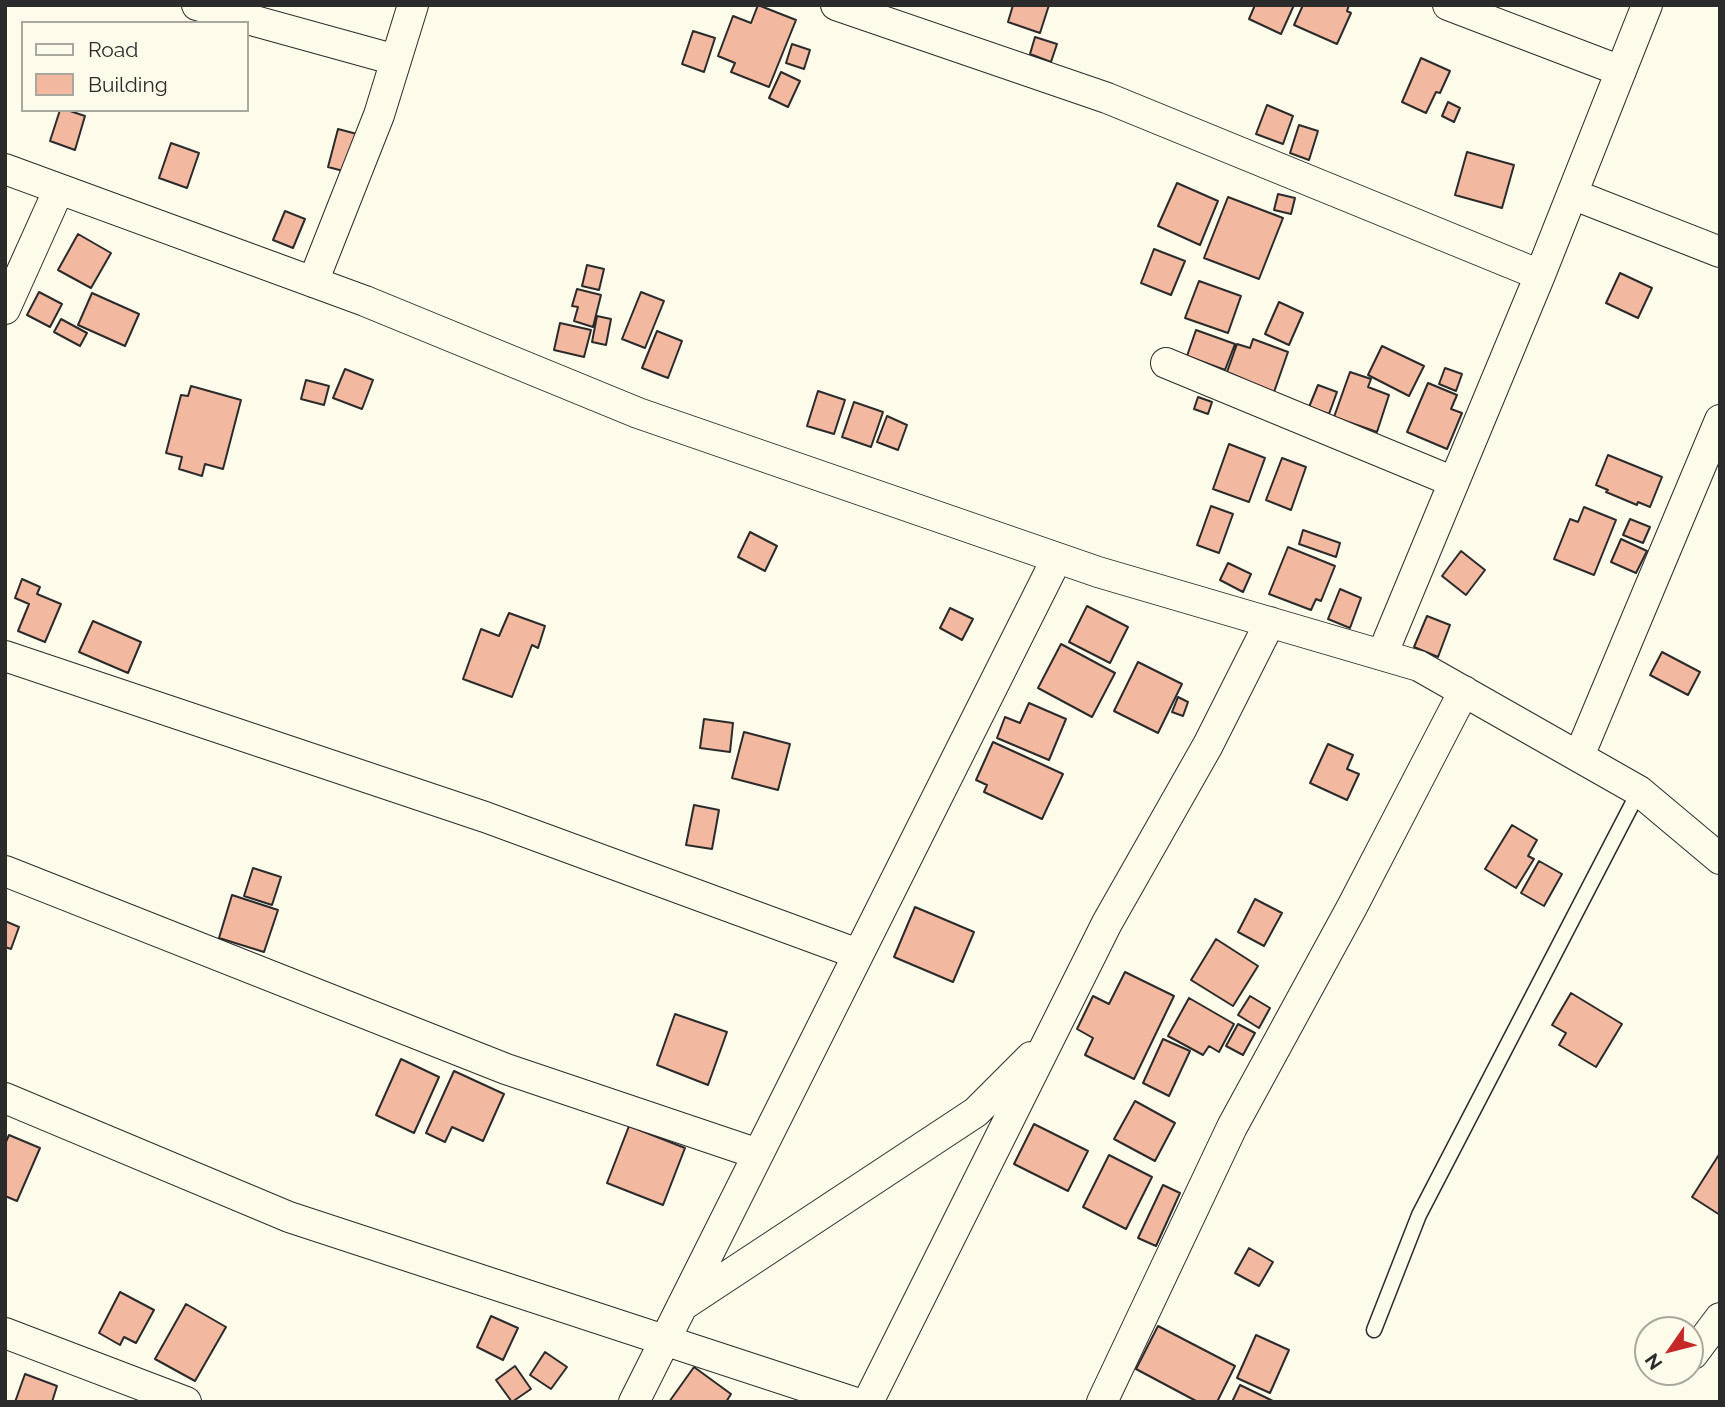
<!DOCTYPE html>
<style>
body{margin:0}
#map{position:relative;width:1725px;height:1407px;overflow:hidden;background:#fdfbea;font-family:Raleway,sans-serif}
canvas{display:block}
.frame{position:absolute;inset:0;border:7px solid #2b2b2b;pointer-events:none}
.legend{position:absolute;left:21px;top:21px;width:228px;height:91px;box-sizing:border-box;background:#fdfbea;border:2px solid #a9a89e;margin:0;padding:9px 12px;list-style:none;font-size:21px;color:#2b2b2b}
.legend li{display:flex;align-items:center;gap:14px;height:35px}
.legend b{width:35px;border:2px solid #a9a89e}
.north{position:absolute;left:1634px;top:1316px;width:70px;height:70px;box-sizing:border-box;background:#fdfbea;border:2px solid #a9a89e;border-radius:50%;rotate:235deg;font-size:19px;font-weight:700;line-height:28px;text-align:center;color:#2b2b2b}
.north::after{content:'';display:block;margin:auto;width:24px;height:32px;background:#c62828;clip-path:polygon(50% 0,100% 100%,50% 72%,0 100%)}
</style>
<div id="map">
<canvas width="1725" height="1407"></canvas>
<div class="frame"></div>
<ul class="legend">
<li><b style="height:9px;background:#fdfbea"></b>Road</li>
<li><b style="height:19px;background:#f2b8a0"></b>Building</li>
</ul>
<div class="north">N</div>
</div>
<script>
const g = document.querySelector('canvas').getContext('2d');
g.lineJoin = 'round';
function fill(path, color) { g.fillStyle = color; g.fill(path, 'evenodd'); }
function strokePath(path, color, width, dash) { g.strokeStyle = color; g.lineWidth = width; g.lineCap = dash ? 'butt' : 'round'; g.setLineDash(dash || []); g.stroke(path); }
const building = new Path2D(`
 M 758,5 L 796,20 L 769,87 L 731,72 L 735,63 L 718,56 L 733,16 L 751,23 Z
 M 1013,5 L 1049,5 L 1040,33 L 1008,22 Z
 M 1255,5 L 1294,5 L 1281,34 L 1249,19 Z
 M 1303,5 L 1349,5 L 1347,11 L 1351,13 L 1337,44 L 1294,25 Z
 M 693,31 L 715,38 L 704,72 L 682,64 Z
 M 1035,37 L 1057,44 L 1051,62 L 1030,54 Z
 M 792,44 L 810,50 L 804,69 L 786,63 Z
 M 1421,58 L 1450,71 L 1440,93 L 1436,92 L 1426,113 L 1402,102 Z
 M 781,72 L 800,81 L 788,107 L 769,98 Z
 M 1448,102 L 1460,108 L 1454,122 L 1442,116 Z
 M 1267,105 L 1293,116 L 1283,144 L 1256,134 Z
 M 60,110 L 67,110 L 85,116 L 75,150 L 50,141 Z
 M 1299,125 L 1318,131 L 1309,160 L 1290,153 Z
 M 338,129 L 357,134 L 347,172 L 328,167 Z
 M 171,143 L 199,153 L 187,188 L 159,178 Z
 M 1467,152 L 1514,165 L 1502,208 L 1455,195 Z
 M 1177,183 L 1218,201 L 1200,245 L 1158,226 Z
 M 1278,194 L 1295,198 L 1291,214 L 1274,210 Z
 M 1228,197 L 1283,218 L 1259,279 L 1204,258 Z
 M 285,211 L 305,219 L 293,248 L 273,240 Z
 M 78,234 L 111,253 L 91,288 L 58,270 Z
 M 1154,249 L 1185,261 L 1171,295 L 1141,283 Z
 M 587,265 L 604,269 L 599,290 L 582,286 Z
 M 1620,273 L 1652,288 L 1638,318 L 1606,303 Z
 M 1199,281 L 1241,296 L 1228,333 L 1185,318 Z
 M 577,289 L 601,295 L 593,327 L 574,321 L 578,307 L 572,306 Z
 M 39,292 L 62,304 L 50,327 L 27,315 Z
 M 641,292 L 664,301 L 645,348 L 622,339 Z
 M 92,293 L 139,314 L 125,346 L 78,325 Z
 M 1279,302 L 1303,313 L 1289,345 L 1265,334 Z
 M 597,316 L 611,319 L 606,345 L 592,342 Z
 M 61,319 L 87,333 L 80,346 L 54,332 Z
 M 560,323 L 591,330 L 584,357 L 554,350 Z
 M 1196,330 L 1235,344 L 1225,370 L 1187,356 Z
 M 657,331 L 682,341 L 668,378 L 642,368 Z
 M 1253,339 L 1288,352 L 1273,395 L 1241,384 L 1243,379 L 1227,372 L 1237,344 L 1250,348 Z
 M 1382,346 L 1424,366 L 1409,396 L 1368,375 Z
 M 1445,368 L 1462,374 L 1456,391 L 1439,384 Z
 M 345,369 L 373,380 L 362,409 L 333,398 Z
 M 1350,372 L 1371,379 L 1368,387 L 1389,395 L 1377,432 L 1334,417 Z
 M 306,380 L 329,386 L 324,405 L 301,399 Z
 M 1428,383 L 1457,395 L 1451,409 L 1462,413 L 1447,449 L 1407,432 Z
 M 1318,385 L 1337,392 L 1329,414 L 1309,407 Z
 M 191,386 L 241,400 L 223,469 L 205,464 L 202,476 L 179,469 L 182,457 L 166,453 L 181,395 L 188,396 Z
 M 818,391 L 845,400 L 834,434 L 807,426 Z
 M 1198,397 L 1212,402 L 1208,414 L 1194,409 Z
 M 854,402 L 883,412 L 871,447 L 842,437 Z
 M 887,416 L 907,425 L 898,450 L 877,442 Z
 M 1229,444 L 1265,458 L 1249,502 L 1213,489 Z
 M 1608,455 L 1662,477 L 1650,507 L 1638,502 L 1637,505 L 1606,492 L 1608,490 L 1596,485 Z
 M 1282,458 L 1306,467 L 1291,510 L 1266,500 Z
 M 1211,506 L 1233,514 L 1219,553 L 1197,545 Z
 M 1584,507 L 1616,520 L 1594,575 L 1554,559 L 1570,519 L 1578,522 Z
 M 1630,519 L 1650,527 L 1643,543 L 1623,535 Z
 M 1303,530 L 1340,543 L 1336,557 L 1299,544 Z
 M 750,532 L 777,546 L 765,571 L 738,557 Z
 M 1621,539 L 1647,551 L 1636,573 L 1611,562 Z
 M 1288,547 L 1335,566 L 1321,601 L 1316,599 L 1311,610 L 1269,594 Z
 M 1461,551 L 1485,570 L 1466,595 L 1442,576 Z
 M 1228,563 L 1251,574 L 1243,592 L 1220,580 Z
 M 22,579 L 40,587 L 37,594 L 61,604 L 45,642 L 18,631 L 29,604 L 15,598 Z
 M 1340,589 L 1361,598 L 1350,628 L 1328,619 Z
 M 1087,606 L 1128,627 L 1110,663 L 1069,642 Z
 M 950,608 L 973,619 L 962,640 L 940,628 Z
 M 509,613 L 545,626 L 538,648 L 532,645 L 512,697 L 463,679 L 481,629 L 499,636 Z
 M 1427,616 L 1450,625 L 1438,657 L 1414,647 Z
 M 93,621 L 141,642 L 128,673 L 79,652 Z
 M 1061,644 L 1115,673 L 1092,717 L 1038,688 Z
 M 1662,652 L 1700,672 L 1688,695 L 1650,675 Z
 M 1138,662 L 1182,684 L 1158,733 L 1114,711 Z
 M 1178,697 L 1188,702 L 1183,716 L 1172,712 Z
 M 1029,703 L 1066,719 L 1049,760 L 997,738 L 1005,717 L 1020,723 Z
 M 704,719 L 733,723 L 730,752 L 700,748 Z
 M 744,732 L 790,744 L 778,790 L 732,778 Z
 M 993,742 L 1063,774 L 1042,819 L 984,792 L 987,785 L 976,780 Z
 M 1328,744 L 1353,755 L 1347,769 L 1359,774 L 1347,800 L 1310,783 Z
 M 694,805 L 719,810 L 712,849 L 686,845 Z
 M 1512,825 L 1537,840 L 1528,856 L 1534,859 L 1516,888 L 1485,869 Z
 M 1539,861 L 1562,874 L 1544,906 L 1521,893 Z
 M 253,868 L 281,877 L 272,905 L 244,896 Z
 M 232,895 L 278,910 L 264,952 L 219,938 Z
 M 1255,899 L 1282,913 L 1264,946 L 1238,932 Z
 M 915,907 L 974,932 L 953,982 L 894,957 Z
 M 5,921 L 19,927 L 11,949 L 5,947 Z
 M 1216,939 L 1258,966 L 1233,1006 L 1191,980 Z
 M 1125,972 L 1174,996 L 1134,1079 L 1085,1055 L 1093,1038 L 1077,1029 L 1093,996 L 1109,1004 Z
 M 1571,993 L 1622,1024 L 1596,1067 L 1559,1045 L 1566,1033 L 1552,1025 Z
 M 1250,996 L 1270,1008 L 1259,1028 L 1238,1015 Z
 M 1189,998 L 1234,1024 L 1219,1052 L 1209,1046 L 1203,1055 L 1168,1036 Z
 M 675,1014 L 727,1032 L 708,1085 L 657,1065 Z
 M 1238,1024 L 1255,1033 L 1243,1055 L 1226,1046 Z
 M 1163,1039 L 1190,1051 L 1169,1096 L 1143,1083 Z
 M 401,1059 L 439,1077 L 414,1133 L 376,1115 Z
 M 454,1071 L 504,1094 L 483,1141 L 452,1127 L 445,1142 L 426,1133 Z
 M 1135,1101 L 1175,1123 L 1155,1161 L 1114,1139 Z
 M 1034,1124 L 1088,1151 L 1068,1191 L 1014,1164 Z
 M 629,1126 L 685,1148 L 663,1205 L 607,1183 Z
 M 9,1135 L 40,1148 L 17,1201 L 5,1196 L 5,1144 Z
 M 1720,1153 L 1720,1215 L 1692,1197 Z
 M 1109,1155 L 1152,1177 L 1126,1229 L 1083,1207 Z
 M 1163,1185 L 1180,1193 L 1156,1246 L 1138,1238 Z
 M 1249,1248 L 1273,1262 L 1259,1286 L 1235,1273 Z
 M 120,1292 L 154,1310 L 136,1343 L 124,1337 L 120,1345 L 99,1333 Z
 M 186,1304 L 226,1327 L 195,1381 L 155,1359 Z
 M 491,1316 L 518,1328 L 503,1360 L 477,1347 Z
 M 1158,1326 L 1235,1366 L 1217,1402 L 1198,1402 L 1136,1369 Z
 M 1256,1335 L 1289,1350 L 1270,1393 L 1237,1378 Z
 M 545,1352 L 567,1367 L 551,1389 L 530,1375 Z
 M 515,1366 L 531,1389 L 512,1402 L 496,1380 Z
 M 694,1367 L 731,1394 L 726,1402 L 669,1402 Z
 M 25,1374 L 57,1386 L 52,1402 L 15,1402 Z
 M 1240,1385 L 1275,1402 L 1232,1402 Z`);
fill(building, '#f2b8a0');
strokePath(building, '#2b2b2b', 2);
const lane = new Path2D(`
 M 1374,1330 L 1419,1215 L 1639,791`);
const street = new Path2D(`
 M 197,5 L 396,60
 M 836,5 L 1107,98 L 1540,275
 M 1448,5 L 1621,71
 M 5,169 L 365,301 L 638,413 L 1098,572 L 1419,666 L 1639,791 L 1720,859
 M 1572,194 L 1720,252
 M 313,282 L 379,115 L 413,5
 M 5,309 L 59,189
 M 1166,363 L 1454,482
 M 1382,655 L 1540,275 L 1647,5
 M 5,656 L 485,817 L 858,954
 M 1579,756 L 1720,420
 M 5,871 L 506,1069 L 758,1154
 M 5,1098 L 289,1217 L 853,1402
 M 682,1306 L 976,1112 L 1031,1057
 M 5,1333 L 186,1402
 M 1693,1354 L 1720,1318
 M 634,1402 L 1057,558
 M 868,1402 L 1107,923 L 1208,745 L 1270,622
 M 1102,1402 L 1232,1127 L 1352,907 L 1464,691`);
strokePath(lane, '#2b2b2b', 17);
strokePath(street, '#2b2b2b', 32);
strokePath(lane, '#fdfbea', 14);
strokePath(street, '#fdfbea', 30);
</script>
